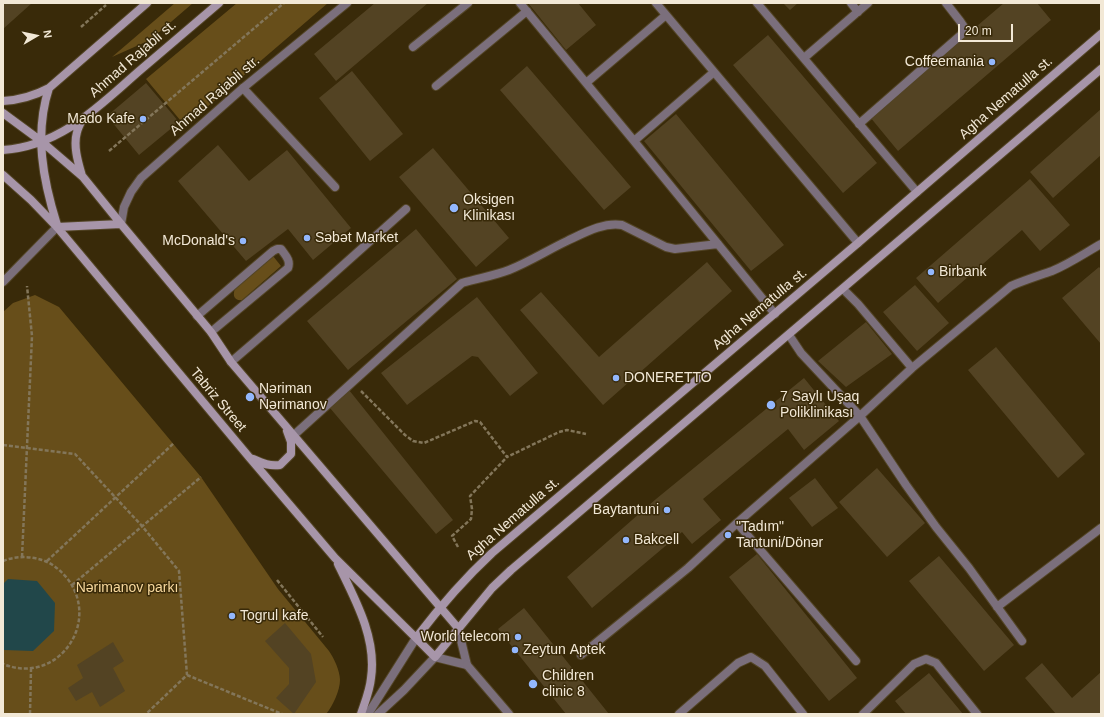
<!DOCTYPE html>
<meta charset="utf-8">
<style>
body{margin:0}
#map{position:relative;width:1104px;height:717px;overflow:hidden;background:#392a09;font-family:Arial,sans-serif}
canvas{display:block}
.frame{position:absolute;inset:0;border:4px solid #f2e8d6;pointer-events:none}
.north{position:absolute;left:16px;top:16px;width:40px;height:40px;-webkit-text-stroke:3px #392a09;paint-order:stroke;rotate:81deg;font-size:11px;font-weight:700;line-height:16px;text-align:center;color:#f2e8d6}
.north::after{content:'';display:block;margin:auto;width:14px;height:18px;background:#f2e8d6;clip-path:polygon(50% 0,100% 100%,50% 72%,0 100%)}
.scale{position:absolute;left:958px;top:24px;width:55px;height:18px;box-sizing:border-box;border:2px solid #f2e8d6;border-top:0;padding-left:5px;font-size:12px;line-height:14px;white-space:nowrap;color:#f2e8d6;-webkit-text-stroke:3px #392a09;paint-order:stroke}
</style>
<div id="map">
<canvas width="1104" height="717"></canvas>
<div class="frame"></div>
<div class="north">N</div>
<div class="scale">20 m</div>
</div>
<script>
const g = document.querySelector('canvas').getContext('2d');
g.lineJoin = 'round';
function fill(path, color) { g.fillStyle = color; g.fill(path, 'evenodd'); }
function strokePath(path, color, width, dash) { g.strokeStyle = color; g.lineWidth = width; g.lineCap = dash ? 'butt' : 'round'; g.setLineDash(dash || []); g.stroke(path); }
function label(font, color, halo, rows, align = 'center') {
  g.font = font + ' Arial,sans-serif'; g.lineWidth = 3; g.setLineDash([]); g.textBaseline = 'middle'; g.strokeStyle = halo; g.fillStyle = color; for (const [text, x, y, turn = 0] of rows) {
    g.save(); g.translate(x, y); g.rotate((+turn || 0) * Math.PI / 180); g.textAlign = isNaN(turn) ? turn : align; if (halo) g.strokeText(text, 0, 0); g.fillText(text, 0, 0); g.restore();
  }
}
fill(new Path2D(`
 M 175,3 L 193,3 L 150,40 L 112,57 Z
 M 237,3 L 328,3 L 185,126 L 146,79 Z
 M 273,256 L 281,266 L 242,300 C 235,301 232,296 235,289 Z
 M 35,295 L 59,307 L 201,477 L 278,589 L 329,651 C 334,658 340,671 340,680 C 340,690 333,706 326,714 L 3,714 L 3,312 L 13,303 Z`), '#674e1a');
fill(new Path2D(`
 M 8,579 L 37,581 L 55,603 L 54,631 L 33,651 L 4,650 L 3,648 L 3,584 Z`), '#21474a');
fill(new Path2D(`
 M 3,3 L 32,3 L 3,29 Z
 M 375,3 L 428,3 L 336,81 L 314,54 Z
 M 528,3 L 578,3 L 596,25 L 566,50 Z
 M 783,3 L 798,3 L 790,10 Z
 M 1004,3 L 1037,3 L 1051,20 L 898,151 L 870,117 Z
 M 768,35 L 877,163 L 843,193 L 733,65 Z
 M 527,66 L 631,187 L 604,210 L 500,90 Z
 M 352,71 L 403,134 L 370,161 L 319,98 Z
 M 146,83 L 179,122 L 139,155 L 107,116 Z
 M 1101,109 L 1101,155 L 1053,198 L 1030,172 Z
 M 676,114 L 784,245 L 751,271 L 644,141 Z
 M 218,145 L 249,181 L 287,150 L 351,228 L 313,260 L 288,229 L 246,261 L 178,181 Z
 M 433,148 L 509,238 L 476,267 L 399,177 Z
 M 1030,179 L 1070,225 L 1040,251 L 1022,230 L 938,303 L 916,278 Z
 M 416,229 L 457,279 L 348,370 L 307,321 Z
 M 707,262 L 732,291 L 603,405 L 520,310 L 541,292 L 599,357 Z
 M 1099,267 L 1101,269 L 1101,344 L 1062,298 Z
 M 915,285 L 949,323 L 917,351 L 883,312 Z
 M 477,297 L 538,373 L 510,396 L 478,357 L 472,356 L 407,405 L 381,373 Z
 M 866,322 L 892,354 L 846,387 L 818,361 Z
 M 996,347 L 1085,454 L 1058,478 L 968,370 Z
 M 804,378 L 839,421 L 804,450 L 788,429 L 703,499 L 721,520 L 692,544 L 682,532 L 592,608 L 567,577 L 656,499 Z
 M 349,390 L 453,520 L 436,534 L 330,408 Z
 M 877,468 L 925,523 L 887,557 L 839,502 Z
 M 815,478 L 838,508 L 812,527 L 789,498 Z
 M 757,554 L 857,678 L 829,701 L 729,577 Z
 M 939,556 L 1014,645 L 984,671 L 909,581 Z
 M 524,608 L 609,714 L 566,714 L 498,629 Z
 M 285,623 L 311,654 L 316,682 L 294,714 L 276,698 L 289,684 L 289,668 L 265,641 Z
 M 113,642 L 124,661 L 113,668 L 125,691 L 100,707 L 92,692 L 76,701 L 68,688 L 83,678 L 77,665 Z
 M 1042,663 L 1072,698 L 1101,672 L 1101,714 L 1056,714 L 1025,678 Z
 M 929,673 L 963,714 L 906,714 L 895,701 Z`), '#534323');
const service = new Path2D(`
 M 520,3 L 634,141 L 775,314
 M 656,3 L 858,243
 M 757,3 L 917,192
 M 851,3 L 858,12
 M 413,47 L 468,3
 M 804,58 L 868,3
 M 586,83 L 666,15
 M 436,86 L 527,11
 M 243,88 L 335,187
 M 859,124 L 962,34 L 964,27 L 960,21 L 946,3
 M 634,141 L 714,72
 M 843,289 L 858,304 L 912,368
 M 197,316 L 273,251 L 277,249 L 281,249 C 285,255 291,260 288,268 L 211,332
 M 231,362 L 323,283 L 406,209
 M 294,435 L 462,283 C 478,278 494,276 509,270 C 529,262 548,250 567,241 C 584,233 603,222 622,225 L 666,247 L 675,249 L 718,244
 M 737,523 L 856,661
 M 997,607 L 1101,528
 M 1022,641 L 969,568 L 936,527 L 906,485 L 860,416 L 912,368 L 1011,286 C 1025,280 1038,276 1052,271 C 1069,264 1085,253 1101,244
 M 581,655 L 688,568 L 737,523 L 860,416 L 801,353 L 789,335
 M 679,714 L 738,663 L 751,657 L 765,666 L 803,714
 M 863,714 L 914,664 L 926,659 L 936,663 L 977,714`);
const minor = new Path2D(`
 M 121,224 L 124,207 L 131,192 L 141,178 L 243,88 L 347,3
 M 3,282 L 57,227
 M 435,657 L 467,665 L 458,628`);
const tertiary = new Path2D(`
 M 467,665 L 509,714
 M 368,714 L 416,638
 M 378,714 L 404,690 L 435,657`);
const secondary = new Path2D(`
 M 49,88 C 34,134 43,180 57,225
 M 3,101 C 20,100 34,96 49,88 L 147,3
 M 3,113 L 41,141 L 83,177 L 121,224 L 211,332 L 231,362 L 458,628
 M 82,120 C 80,124 78,128 77,132 C 73,146 78,162 82,176
 M 3,150 C 60,146 97,108 138,72 C 165,49 192,26 219,3
 M 3,175 L 31,200 L 57,227 L 249,457 L 335,558 L 416,638 L 435,657 L 492,588 L 511,570 L 1101,69
 M 57,227 L 121,224
 M 253,459 C 264,464 269,466 280,465 L 291,454 L 291,442 L 287,431
 M 338,564 C 355,599 377,638 371,678 C 370,690 365,702 361,714
 M 416,638 C 439,608 464,579 492,553 L 858,243 L 917,192 L 1101,34`);
strokePath(service, '#534526', 10);
strokePath(minor, '#534526', 10);
strokePath(tertiary, '#534526', 10);
strokePath(secondary, '#534526', 10);
strokePath(new Path2D(`
 M 81,27 L 106,5
 M 109,151 L 284,3
 M 361,391 L 405,435 L 413,441 L 424,443 L 475,421 L 480,422 L 507,457 L 559,432 L 567,430 L 586,434
 M 3,445 L 75,454 L 142,526 L 179,571 L 187,675 L 146,714
 M 458,547 L 452,536 L 471,519 L 472,509 L 470,496 L 507,457
 M 22,557 L 32,336 L 27,286
 M 3,561 C 15,556 30,556 42,560 C 52,563 60,570 67,578 C 102,623 57,686 3,664
 M 47,561 L 174,443
 M 277,580 L 323,637
 M 72,585 L 201,477
 M 187,675 L 282,714
 M 30,714 L 31,669`), '#83765a', 2.5, [4, 2]);
strokePath(service, '#7b6f7c', 8);
strokePath(minor, '#7b6f7c', 8);
strokePath(tertiary, '#7b6f7c', 8);
strokePath(secondary, '#a795a9', 8);
for (const [x, y, r, color] of [
 [992,62,4,"#93b7fd"],
 [143,119,4,"#93b7fd"],
 [454,208,5,"#93b7fd"],
 [307,238,4,"#93b7fd"],
 [243,241,4,"#93b7fd"],
 [931,272,4,"#93b7fd"],
 [616,378,4,"#93b7fd"],
 [250,397,5,"#93b7fd"],
 [771,405,5,"#93b7fd"],
 [667,510,4,"#93b7fd"],
 [728,535,4,"#93b7fd"],
 [626,540,4,"#93b7fd"],
 [232,616,4,"#93b7fd"],
 [518,637,4,"#93b7fd"],
 [515,650,4,"#93b7fd"],
 [533,684,5,"#93b7fd"]
]) { const dot = new Path2D(); dot.arc(x, y, r, 0, 2 * Math.PI); g.fillStyle = color; g.fill(dot); strokePath(dot, '#392a09', 1.5); }
label('14px', '#f2e8d6', '#392a09', [
 ["Ahmad Rajabli st.",133,59,-41],
 ["Ahmad Rajabli str.",215,96,-41],
 ["Agha Nematulla st.",1006,98,-41],
 ["Agha Nematulla st.",760,309,-40],
 ["Tabriz Street",218,400,50],
 ["Agha Nematulla st.",513,519,-41]
]);
label('14px', '#f2e8d6', '#392a09', [
 ["Coffeemania",984,62,"right"],
 ["Mado Kafe",135,119,"right"],
 ["Oksigen",463,200],
 ["Klinikası",463,216],
 ["Səbət Market",315,238],
 ["McDonald's",235,241,"right"],
 ["Birbank",939,272],
 ["DONERETTO",624,378],
 ["Nəriman",259,389],
 ["Nərimanov",259,405],
 ["7 Saylı Uşaq",780,397],
 ["Poliklinikası",780,413],
 ["Baytantuni",659,510,"right"],
 ["\"Tadım\"",736,527],
 ["Tantuni/Dönər",736,543],
 ["Bakcell",634,540],
 ["Togrul kafe",240,616],
 ["World telecom",510,637,"right"],
 ["Zeytun Aptek",523,650],
 ["Children",542,676],
 ["clinic 8",542,692]
], 'left');
label('14px', '#f7d89d', '#392a09', [
 ["Nərimanov parkı",127,588]
]);
</script>
